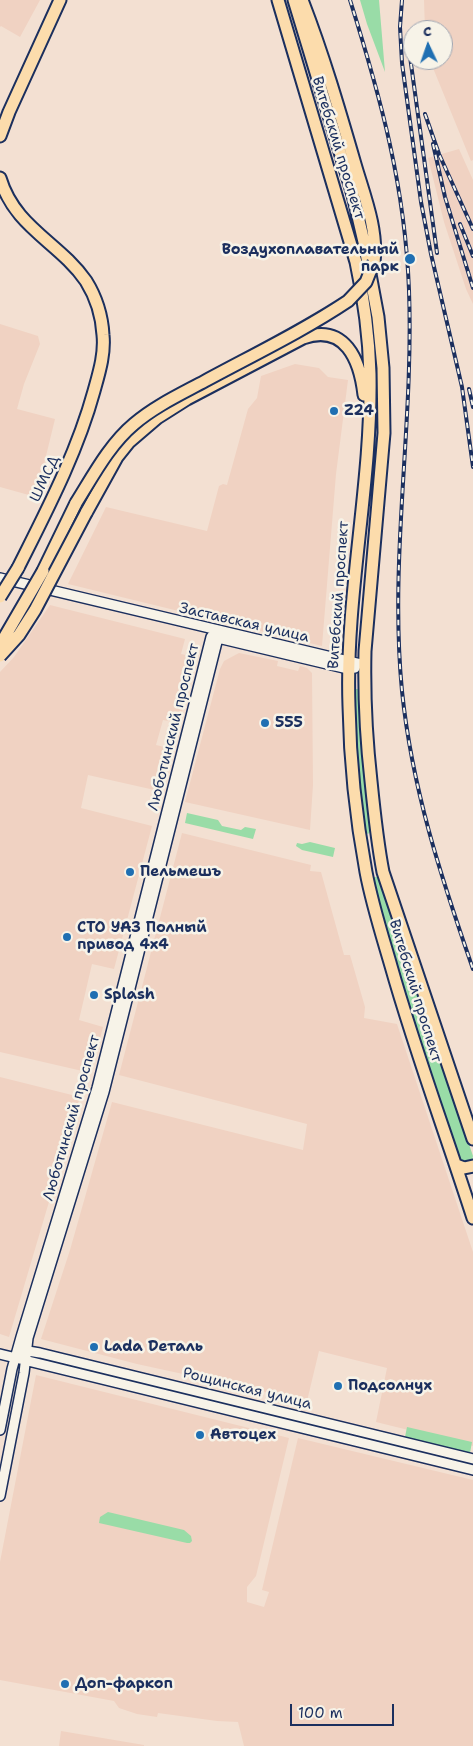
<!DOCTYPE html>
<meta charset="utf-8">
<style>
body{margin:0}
#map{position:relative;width:473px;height:1746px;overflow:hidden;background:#f3e0d2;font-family:"Shantell Sans",sans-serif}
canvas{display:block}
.north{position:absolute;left:403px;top:20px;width:50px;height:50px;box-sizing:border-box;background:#f7f3e8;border:1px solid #9fa5b1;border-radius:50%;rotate:357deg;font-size:14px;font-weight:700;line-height:20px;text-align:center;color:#1b2f5e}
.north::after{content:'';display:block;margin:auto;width:18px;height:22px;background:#1f6fb2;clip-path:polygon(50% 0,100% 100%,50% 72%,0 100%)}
.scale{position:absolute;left:290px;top:1704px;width:104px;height:22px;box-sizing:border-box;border:2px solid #1b2f5e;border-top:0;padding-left:6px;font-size:15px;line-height:18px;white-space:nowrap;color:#1b2f5e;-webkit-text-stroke:4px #f7f3e8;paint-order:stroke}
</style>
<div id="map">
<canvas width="473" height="1746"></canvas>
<div class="north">С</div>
<div class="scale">100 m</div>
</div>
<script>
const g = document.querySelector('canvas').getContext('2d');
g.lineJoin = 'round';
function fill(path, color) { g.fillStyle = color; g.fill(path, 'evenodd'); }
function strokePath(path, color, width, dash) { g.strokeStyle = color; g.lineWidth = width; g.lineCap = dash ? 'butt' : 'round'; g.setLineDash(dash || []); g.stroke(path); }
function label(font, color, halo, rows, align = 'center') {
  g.font = font + ' "Shantell Sans",sans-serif'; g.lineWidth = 5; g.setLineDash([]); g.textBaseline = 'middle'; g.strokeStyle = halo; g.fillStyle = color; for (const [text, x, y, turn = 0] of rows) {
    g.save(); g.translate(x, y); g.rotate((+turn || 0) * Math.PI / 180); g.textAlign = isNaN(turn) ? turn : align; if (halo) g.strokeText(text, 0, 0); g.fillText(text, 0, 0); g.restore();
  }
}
fill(new Path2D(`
 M 0,0 L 40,0 L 20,37 L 1,26 L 0,27 Z
 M 424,0 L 473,0 L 473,160 L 471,161 L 433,68 L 431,60 L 443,60 L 443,30 L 425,30 Z
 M 459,149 L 473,180 L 473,304 L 466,289 L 444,222 L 428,158 Z
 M 0,324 L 38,336 L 40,344 L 24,384 L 17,409 L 55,419 L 36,497 L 0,487 Z
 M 295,364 L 319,368 L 328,377 L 348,380 L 336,474 L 322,646 L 68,584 L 106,507 L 207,531 L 219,486 L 223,484 L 227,485 L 248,409 L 257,398 L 261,376 Z
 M 50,605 L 185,639 L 181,654 L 196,657 L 179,723 L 163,720 L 156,745 L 173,749 L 163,790 L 159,791 L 88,775 L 81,808 L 152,826 L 114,969 L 92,964 L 79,1020 L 103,1027 L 91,1073 L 0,1052 L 0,672 L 14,657 Z
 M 239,653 L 278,661 L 277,666 L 298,671 L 300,666 L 307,668 L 312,673 L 313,785 L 310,830 L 185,802 L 220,669 L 224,661 Z
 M 182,833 L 311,865 L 310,871 L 321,872 L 344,955 L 350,955 L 365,1007 L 364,1018 L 397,1024 L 473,1252 L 473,1446 L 376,1422 L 387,1368 L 319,1351 L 307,1401 L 137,1364 L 41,1339 L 70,1250 L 112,1102 L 303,1150 L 307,1124 L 119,1075 Z
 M 0,1077 L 80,1097 L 9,1337 L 0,1334 Z
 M 36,1375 L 289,1438 L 256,1576 L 247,1587 L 247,1602 L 264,1607 L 269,1592 L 262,1590 L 298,1438 L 473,1480 L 473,1746 L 244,1746 L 238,1722 L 217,1721 L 158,1713 L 157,1717 L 137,1714 L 119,1708 L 114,1701 L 0,1680 L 0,1562 Z
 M 61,1731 L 144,1745 L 144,1746 L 59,1746 Z`), '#f0d2c2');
fill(new Path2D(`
 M 360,0 L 379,0 L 385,72 L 367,24 Z
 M 354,689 L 359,689 L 360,727 L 370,832 L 368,834 L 365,832 C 360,784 354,736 354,689 Z
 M 187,813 L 218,820 L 222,826 L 241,830 L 245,827 L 256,829 L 253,839 L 185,823 Z
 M 310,842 L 335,848 L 333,857 L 302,850 L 296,846 L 297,843 L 302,844 Z
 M 374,877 L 378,877 L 379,879 L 473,1156 L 472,1161 L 467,1164 L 460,1162 L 414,1026 L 373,881 Z
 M 407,1427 L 472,1442 L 470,1453 L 405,1437 Z
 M 108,1512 L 184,1530 L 191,1536 L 192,1541 L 190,1543 L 187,1543 L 99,1523 L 100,1517 Z`), '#99dca7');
const tertiary = new Path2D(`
 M 0,578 L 365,665
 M 218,638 L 348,669 L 355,668
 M 24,1353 L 28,1351 L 40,1353 L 473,1459
 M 0,1354 L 473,1470
 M 0,1430 L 12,1369 L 21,1337 L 97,1088 L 211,637 L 216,630
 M 0,1496 L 24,1373 L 28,1338 L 104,1092 L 218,638 L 216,630`);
const primary = new Path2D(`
 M 278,0 L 356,262 C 364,299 369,336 370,374 C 372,485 345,595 349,706 C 350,761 356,818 366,872 C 372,904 382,935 391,966 C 415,1051 446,1134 473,1218
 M 294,0 L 353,195 L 364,242 L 378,317 L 383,368 L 384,433 L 365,651 C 364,695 366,737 371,781 C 374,811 377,841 383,872 L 473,1139
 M 302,0 C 323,54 339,109 355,164 C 364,195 378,229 374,262
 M 0,136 L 9,112 L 60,0
 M 0,178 C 15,228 59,242 86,281 C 96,297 102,317 103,335 C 105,354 99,373 94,391 C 77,453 47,510 18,568
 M 86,513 L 117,457 L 129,442 L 157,418 L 187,399 L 303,338 C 345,323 360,360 364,395
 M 43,571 L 76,503
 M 456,1165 L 464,1168 L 473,1166`);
strokePath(tertiary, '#1b2f5e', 12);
strokePath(primary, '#1b2f5e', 15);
strokePath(tertiary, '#f7f3e8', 9);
strokePath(primary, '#fcdcac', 11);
const rail = new Path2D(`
 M 350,0 C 381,99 405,186 409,290 C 414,424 389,558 402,691 C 412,789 441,877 473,969
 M 402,0 L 400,27 L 402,63 L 421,202 L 431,254 L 462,387 L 473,467
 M 408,42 L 437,253
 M 425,114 L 439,154 L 473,229
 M 433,144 L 445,197 L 473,288
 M 460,224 L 473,256
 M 469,389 L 473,407`);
strokePath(rail, '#1b2f5e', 4);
strokePath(rail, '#f7f3e8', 2, [5.5]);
const primaryBridge = new Path2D(`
 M 76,503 C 93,476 109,445 134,424 C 155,406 181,394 205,381 C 253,355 303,331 348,301 L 366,282 L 374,262
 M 0,597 L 18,568
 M 0,645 L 43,571
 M 0,656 L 19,635 L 35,610 L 86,513`);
strokePath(primaryBridge, '#1b2f5e', 15, []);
strokePath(primaryBridge, '#fcdcac', 11);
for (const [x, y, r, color] of [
 [410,259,6,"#1f6fb2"],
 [334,411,5,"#1f6fb2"],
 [265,723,5,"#1f6fb2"],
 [130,872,5,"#1f6fb2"],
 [67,937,5,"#1f6fb2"],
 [94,995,5,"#1f6fb2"],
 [94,1347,5,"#1f6fb2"],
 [338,1386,5,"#1f6fb2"],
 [200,1435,5,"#1f6fb2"],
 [65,1684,5,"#1f6fb2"]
]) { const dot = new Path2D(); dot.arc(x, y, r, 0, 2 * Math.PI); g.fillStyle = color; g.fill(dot); strokePath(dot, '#f7f3e8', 2); }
label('15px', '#1b2f5e', '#f7f3e8', [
 ["Витебский проспект",338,148,73],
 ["ШМСД",45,479,-65],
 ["Витебский проспект",339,595,-86],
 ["Заставская улица",244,623,13],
 ["Люботинский проспект",174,727,-76],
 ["Витебский проспект",415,991,73],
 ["Люботинский проспект",72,1118,-74],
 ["Рощинская улица",247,1389,14]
]);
label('bold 15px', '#1b2f5e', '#f7f3e8', [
 ["Воздухоплавательный",399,250,"right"],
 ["парк",399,267,"right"],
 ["Z24",344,411],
 ["555",275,723],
 ["Пельмешъ",140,872],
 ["СТО УАЗ Полный",77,928],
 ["привод 4х4",77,945],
 ["Splash",104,995],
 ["Lada Dеталь",104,1347],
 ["Подсолнух",348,1386],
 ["Автоцех",210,1435],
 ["Доп-фаркоп",75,1684]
], 'left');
</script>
